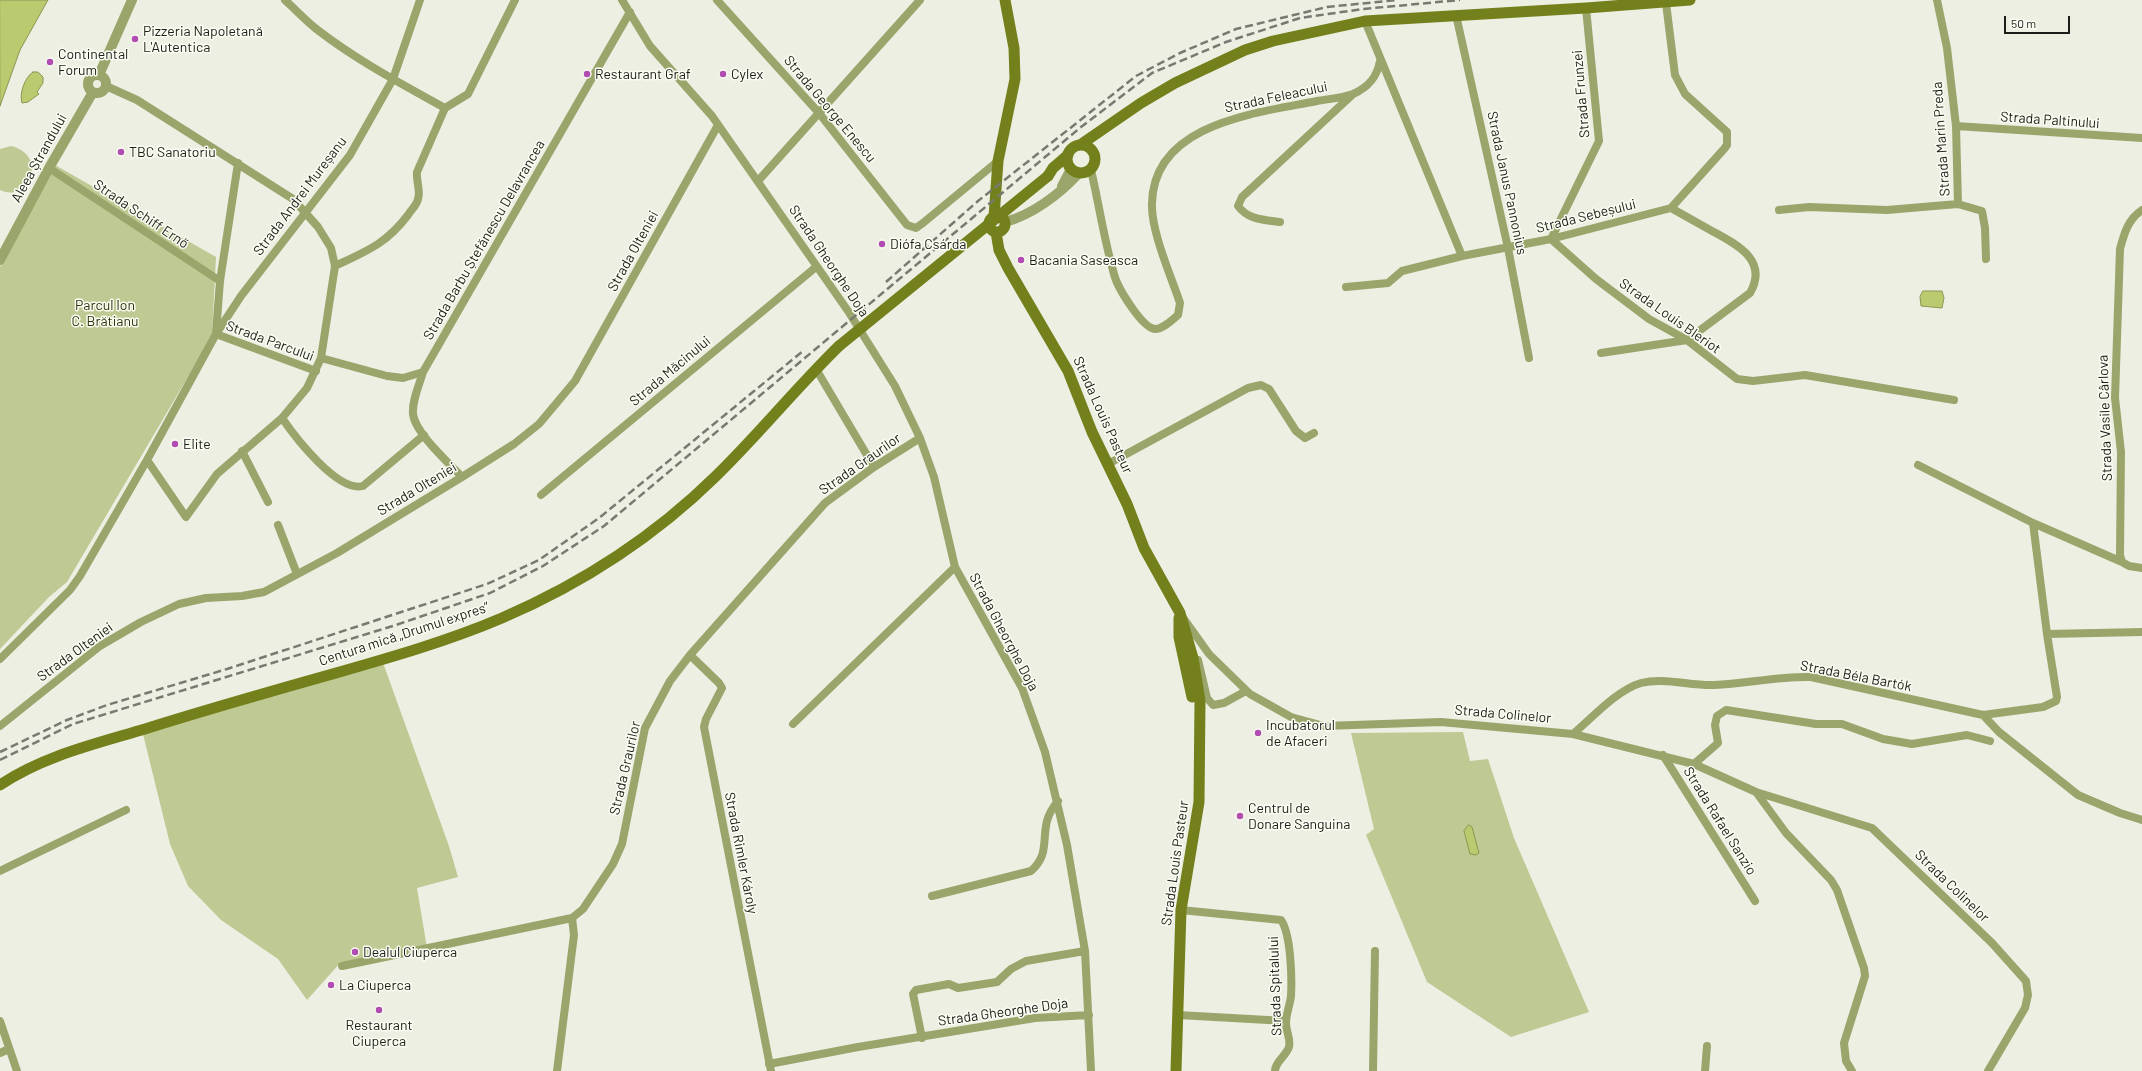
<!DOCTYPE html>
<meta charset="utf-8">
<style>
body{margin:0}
#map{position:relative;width:2142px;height:1071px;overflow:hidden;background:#edefe3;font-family:Barlow,sans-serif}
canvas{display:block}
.scale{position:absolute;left:2004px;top:16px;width:66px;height:18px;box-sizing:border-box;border:2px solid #1c1d19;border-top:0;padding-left:5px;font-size:12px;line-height:14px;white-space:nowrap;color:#1c1d19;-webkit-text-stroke:3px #fafdf1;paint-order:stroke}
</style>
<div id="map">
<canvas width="2142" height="1071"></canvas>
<div class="scale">50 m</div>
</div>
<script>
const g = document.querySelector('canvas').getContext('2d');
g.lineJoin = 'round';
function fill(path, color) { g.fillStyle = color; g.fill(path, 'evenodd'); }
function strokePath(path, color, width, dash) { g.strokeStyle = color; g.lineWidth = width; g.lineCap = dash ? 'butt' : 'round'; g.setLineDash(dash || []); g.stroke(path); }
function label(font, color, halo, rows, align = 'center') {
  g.font = font + ' Barlow,sans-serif'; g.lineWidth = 3; g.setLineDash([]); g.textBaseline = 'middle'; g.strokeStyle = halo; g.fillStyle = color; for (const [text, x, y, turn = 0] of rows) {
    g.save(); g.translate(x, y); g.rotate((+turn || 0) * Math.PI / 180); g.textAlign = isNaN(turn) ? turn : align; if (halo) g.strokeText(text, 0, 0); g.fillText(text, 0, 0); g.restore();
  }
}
fill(new Path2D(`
 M 11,146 C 49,155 29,204 0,190 L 0,149 Z
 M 55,165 L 216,257 L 212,336 L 67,582 L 49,597 L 0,649 L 0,267 Z
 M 382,660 L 449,846 L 458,877 L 417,888 L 427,948 L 340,963 L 307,1000 L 278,959 L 221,920 L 188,886 L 170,844 L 142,730 Z
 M 1463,732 L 1470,761 L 1488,759 L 1514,838 L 1589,1012 L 1511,1037 L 1427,982 L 1366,835 L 1374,829 L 1351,733 Z`), '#bfc993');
const water = new Path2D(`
 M 0,0 L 48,0 L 20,50 L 0,106 Z
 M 33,72 L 38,72 L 43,77 L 43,83 L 37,92 L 39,94 L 28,102 L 22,103 C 19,93 25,77 33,72 Z
 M 1923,291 L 1942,291 L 1944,298 L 1942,308 L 1921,306 L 1920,297 Z
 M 1469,825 L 1472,827 L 1479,853 L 1476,855 L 1470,854 L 1464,831 Z`);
fill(water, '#baca6e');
strokePath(water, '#8b9654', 1);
strokePath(new Path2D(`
 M 285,0 C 296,10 307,22 319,31 C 358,61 402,84 445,108
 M 622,0 L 650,46 L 712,116 L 848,311 L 895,386 L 920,438 L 934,477 L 955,567 L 1022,688 L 1045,752 L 1067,845 L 1085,951 L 1091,1071
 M 717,0 L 819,113 L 907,225 L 916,228 L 923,223 L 998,161
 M 1937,0 L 1947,48 L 1956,126 L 1958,204 L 1982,211 L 1985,228 L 1986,259
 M 1586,8 L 1599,141 L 1551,239 L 1596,279 L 1649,319 L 1687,340 L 1737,379 L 1753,381 L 1805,375 L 1954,400
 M 1456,15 L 1508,248 L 1529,358
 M 1365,21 L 1462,256
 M 106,86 L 137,100 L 293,199 L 318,227 L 331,248 L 335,266 L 321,358 L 307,388 L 282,418 L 217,474 L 186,517 L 147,460
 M 1956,126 L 2142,138
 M 49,168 L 220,281
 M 1091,170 C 1099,204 1104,240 1114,274 C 1117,287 1142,328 1155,329 C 1163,329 1172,320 1178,315 L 1180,303 C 1171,276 1151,231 1152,204 C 1153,123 1257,113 1317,101 C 1328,99 1342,98 1353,94 C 1369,87 1377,77 1380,61
 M 758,181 L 920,0
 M 1779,210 L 1809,207 L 1887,210 L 1958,204
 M 2142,210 C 2128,219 2124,234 2120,249 L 2115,398 L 2121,452 L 2120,555 L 2122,562 L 2129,566 L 2142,568
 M 1280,222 C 1265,220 1248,220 1238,206 L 1242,197 L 1352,95
 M 335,266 C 367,251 386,244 408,215 C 411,210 417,205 418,199 C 421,191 416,182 417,172 L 445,108 L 468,94 L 515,0
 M 1346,287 L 1388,283 L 1402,271 L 1462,256 L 1551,239 L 1671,208
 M 216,333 L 220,281 L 238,163
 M 216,334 L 316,371
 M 1601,353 L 1687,340 L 1750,293 C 1769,260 1736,244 1712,231 C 1698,223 1685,216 1671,208 L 1724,149 L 1727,145 L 1727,132 L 1685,94 L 1675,75 L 1666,3
 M 321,358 L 387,376 L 403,378 L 423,372
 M 816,369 L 874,467
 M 282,418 C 295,437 338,493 363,486 L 424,435
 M 242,451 L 268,502
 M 1108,464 L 1248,388 L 1261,385 L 1269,389 L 1296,431 L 1305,438 L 1314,433
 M 1918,465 L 2033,523 L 2122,562
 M 462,477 C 449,463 415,433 413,414 C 412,400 419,386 423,372 L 630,12
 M 541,495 L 816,267
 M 278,525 L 297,574
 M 1184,619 L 1209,654 L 1250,694 L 1291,717 L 1324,726 L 1441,722 L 1573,734 L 1694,764 L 1756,792 L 1872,828 L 1992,943 L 2026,981 L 2028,995 L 2025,1008 L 1988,1071
 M 2047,634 L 2142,632
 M 690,655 L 719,683 L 722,688 L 706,719 L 704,727 L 771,1071
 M 0,659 L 70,590 L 80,576 L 147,460 L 216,334 L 241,296 L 350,155 L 393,79 L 420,0
 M 1198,660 L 1207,698 L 1213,705 L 1224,703 L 1246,691
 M 1983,715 L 1999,732 L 2078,795 L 2120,813 L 2142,820
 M 793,724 L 955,567
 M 0,726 L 100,646 L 141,622 L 179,604 L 206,598 L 242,596 L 264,592 L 337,553 L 462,477 L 514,444 L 539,424 L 575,381 L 718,125
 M 1573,734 C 1592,718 1617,690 1641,683 C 1664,677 1690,686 1714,685 C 1746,684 1778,676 1811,677 L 1983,715 L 2043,707 L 2056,701 L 2057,697 L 2047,634 L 2033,523
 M 1663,755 L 1755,901
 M 1694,764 L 1718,743 L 1715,725 L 1717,716 L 1726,710 L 1816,724 L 1842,724 L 1883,739 L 1912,744 L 1967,735 L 1990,741
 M 1756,792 L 1786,833 L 1831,880 L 1837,890 L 1864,968 L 1865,976 L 1844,1043 L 1846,1061 L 1852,1071
 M 0,871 L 126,810
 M 932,896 L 1031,871 C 1049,855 1042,841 1047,821 C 1049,813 1053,807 1058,801
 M 1181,910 L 1281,920 C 1291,934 1292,978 1291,996 C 1290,1005 1286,1014 1286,1023 C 1286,1032 1291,1039 1289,1047 C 1286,1056 1275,1062 1275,1071
 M 342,966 L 572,918 L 583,909 L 613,864 L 622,844 L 645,728 L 670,681 L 690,655 L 825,503 L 874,467 L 920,438
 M 1178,1015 L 1286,1021
 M 0,1021 L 17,1071
 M 922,1038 L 913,994 L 916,990 L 949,984 L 958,988 L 997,982 L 1011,969 L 1026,961 L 1085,951
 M 0,1053 L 9,1049
 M 769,1064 L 858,1047 L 1035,1018 L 1089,1015
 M 557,1071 L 574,935 L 572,918
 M 1373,1071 L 1375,951
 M 1705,1071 L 1707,1046`), '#9aa56b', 8);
strokePath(new Path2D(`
 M88 84a9 9 0 1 1 18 0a9 9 0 1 1-18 0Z
 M 99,75 L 132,0
 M 1062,186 L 1071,169
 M 1005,222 C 1032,215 1060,194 1079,173
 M 0,260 L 49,168 L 93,92`), '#9aa56b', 10);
strokePath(new Path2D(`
 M 1080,145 L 1141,103 L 1175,83 L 1245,50 L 1273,41 L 1365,21 L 1586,8 L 1690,0
 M1067 159a14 14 0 1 1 28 0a14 14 0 1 1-28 0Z
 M 1048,176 L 1053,168 L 1068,155
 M989 224a8 8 0 1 1 16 0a8 8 0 1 1-16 0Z
 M 994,217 L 998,161 L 1015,79 L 1014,48 L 1005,0
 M 996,232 L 999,250 L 1008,268 L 1068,371 L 1092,432 L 1127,504 L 1144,548 L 1180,613 L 1193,658 L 1200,701 L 1199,802 L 1181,910 L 1176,1071
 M 1179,618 L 1179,637 L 1192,697
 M 0,785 C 43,756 95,744 145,729 C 208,709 272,691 336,673 C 392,657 448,641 502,618 C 581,584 654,537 716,476 C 759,434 796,388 839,346`), '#73801b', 11);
strokePath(new Path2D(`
 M 886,282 L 978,201 L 1136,76 L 1180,53 L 1236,29 L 1327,7 L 1397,0
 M 0,752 L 67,720 L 107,705 L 227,669 L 487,584 L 539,560 L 599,518 L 803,351
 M 0,760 L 73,724 L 396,625 L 490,593 L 543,566 L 604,526 L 1081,127 L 1152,73 L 1226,42 L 1300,18 L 1363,9 L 1460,0`), '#787a72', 2.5, [8, 4]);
strokePath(new Path2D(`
 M 839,346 L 1048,176`), '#73801b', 11);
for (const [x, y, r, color] of [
 [135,39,4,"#b04cb2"],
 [50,62,4,"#b04cb2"],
 [587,74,4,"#b04cb2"],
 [723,74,4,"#b04cb2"],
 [121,152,4,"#b04cb2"],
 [882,244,4,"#b04cb2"],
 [1021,260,4,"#b04cb2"],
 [175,444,4,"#b04cb2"],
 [1258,733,4,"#b04cb2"],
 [1240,816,4,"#b04cb2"],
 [355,952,4,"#b04cb2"],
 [331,985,4,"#b04cb2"],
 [379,1010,4,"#b04cb2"]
]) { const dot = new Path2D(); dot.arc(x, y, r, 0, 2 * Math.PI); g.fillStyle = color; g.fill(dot); strokePath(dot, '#fafdf1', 1.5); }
label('14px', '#1c1d19', '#fafdf1', [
 ["Pizzeria Napoletană",143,31],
 ["L'Autentica",143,47],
 ["Continental",58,54],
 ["Forum",58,70],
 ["Restaurant Graf",595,74],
 ["Cylex",731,74],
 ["TBC Sanatoriu",129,152],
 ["Diófa Csárda",890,244],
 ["Bacania Saseasca",1029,260],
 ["Elite",183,444],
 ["Incubatorul",1266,725],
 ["de Afaceri",1266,741],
 ["Centrul de",1248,808],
 ["Donare Sanguina",1248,824],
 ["Dealul Ciuperca",363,952],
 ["La Ciuperca",339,985],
 ["Restaurant",379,1025,"center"],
 ["Ciuperca",379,1041,"center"]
], 'left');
label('14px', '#1c1d19', '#fafdf1', [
 ["Strada Frunzei",1581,94,-95],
 ["Strada Feleacului",1276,97,-12],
 ["Strada George Enescu",830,109,50],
 ["Strada Paltinului",2050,120,4],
 ["Strada Marin Preda",1941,139,-94],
 ["Aleea Ștrandului",39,158,-61],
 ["Strada Janus Pannonius",1507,183,78],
 ["Strada Andrei Mureșanu",300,196,-53],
 ["Strada Schiff Ernő",141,214,34],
 ["Strada Sebeșului",1586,216,-14],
 ["Strada Barbu Ștefănescu Delavrancea",484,240,-60],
 ["Strada Olteniei",633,251,-61],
 ["Strada Gheorghe Doja",829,261,56],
 ["Strada Louis Bleriot",1670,316,35],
 ["Strada Parcului",270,341,20],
 ["Strada Măcinului",670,371,-40],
 ["Strada Louis Pasteur",1103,415,66],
 ["Strada Vasile Cârlova",2105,418,-92],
 ["Strada Graurilor",860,464,-35],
 ["Strada Olteniei",417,489,-31],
 ["Strada Gheorghe Doja",1004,632,62],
 ["Centura mică „Drumul expres”",404,634,-18],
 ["Strada Olteniei",75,652,-36],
 ["Strada Béla Bartók",1856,676,11],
 ["Strada Colinelor",1503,714,5],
 ["Strada Graurilor",625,768,-77],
 ["Strada Rafael Sanzio",1720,821,58],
 ["Strada Rimler Károly",741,853,79],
 ["Strada Louis Pasteur",1175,863,-82],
 ["Strada Colinelor",1952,886,44],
 ["Strada Spitalului",1275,986,-92],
 ["Strada Gheorghe Doja",1003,1012,-8]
]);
label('14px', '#30350e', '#fafdf1', [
 ["Parcul Ion",105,305],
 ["C. Brătianu",105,321]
]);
</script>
